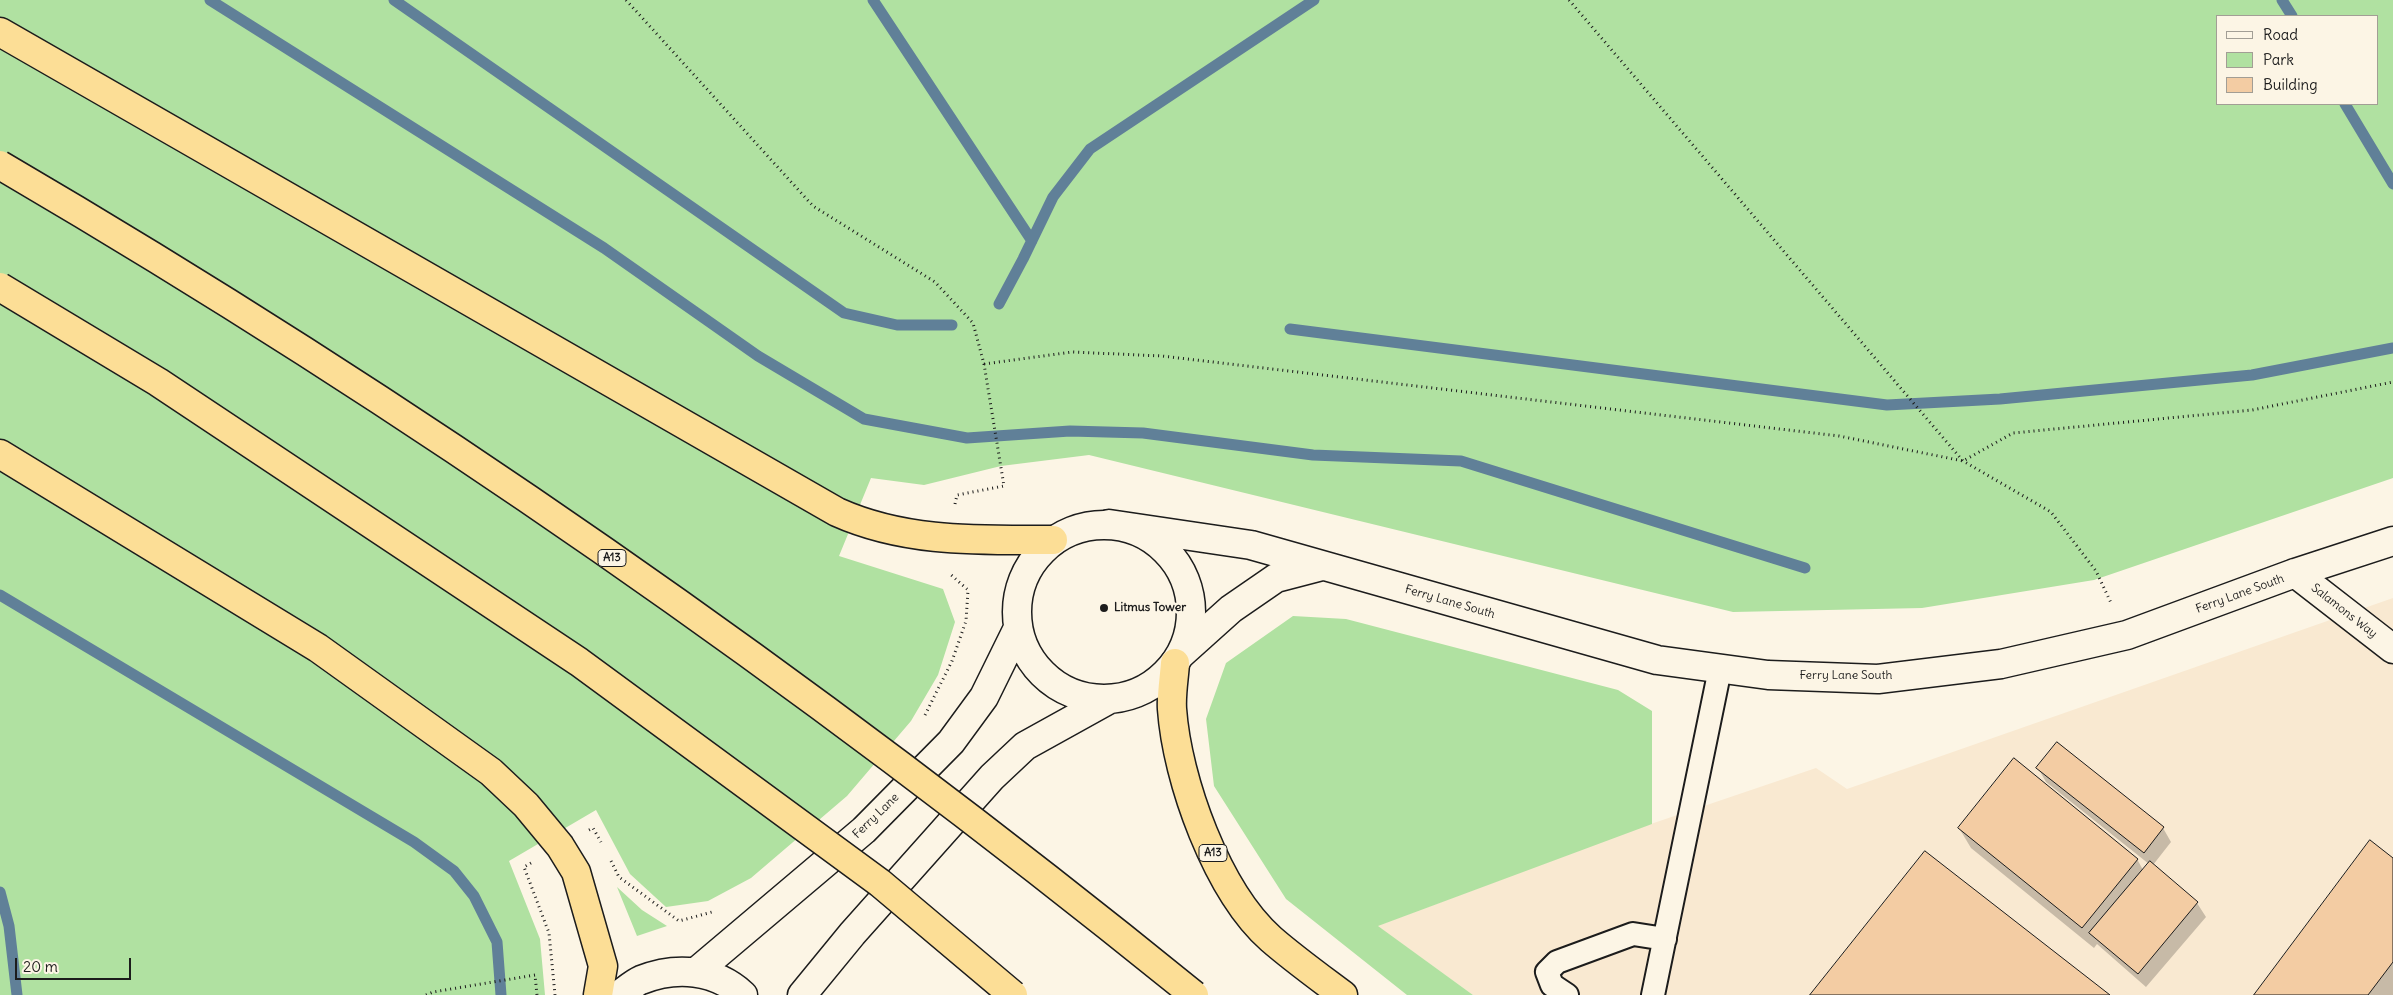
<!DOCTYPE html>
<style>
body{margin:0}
#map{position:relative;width:2393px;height:995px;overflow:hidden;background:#fcf5e5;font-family:Delius,sans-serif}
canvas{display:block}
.legend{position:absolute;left:2216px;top:15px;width:162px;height:90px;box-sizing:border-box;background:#fcf5e5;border:1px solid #a29e95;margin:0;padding:6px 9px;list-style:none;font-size:15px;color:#1c1c1c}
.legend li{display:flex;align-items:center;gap:10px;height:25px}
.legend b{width:25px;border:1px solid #a29e95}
.scale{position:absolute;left:15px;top:958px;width:116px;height:22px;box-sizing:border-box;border:2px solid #1c1c1c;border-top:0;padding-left:6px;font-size:15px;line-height:18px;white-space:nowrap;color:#1c1c1c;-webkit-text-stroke:4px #fcf5e5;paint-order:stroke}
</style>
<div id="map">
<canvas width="2393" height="995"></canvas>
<ul class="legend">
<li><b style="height:6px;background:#fcf5e5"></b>Road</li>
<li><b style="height:14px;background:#b0e1a1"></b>Park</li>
<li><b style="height:14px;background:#f3cca3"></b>Building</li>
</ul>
<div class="scale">20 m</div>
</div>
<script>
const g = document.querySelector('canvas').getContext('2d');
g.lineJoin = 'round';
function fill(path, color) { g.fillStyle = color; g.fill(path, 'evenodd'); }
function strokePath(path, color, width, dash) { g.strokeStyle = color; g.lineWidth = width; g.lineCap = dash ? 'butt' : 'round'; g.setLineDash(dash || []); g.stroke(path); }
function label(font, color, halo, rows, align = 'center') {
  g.font = font + ' Delius,sans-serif'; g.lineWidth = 5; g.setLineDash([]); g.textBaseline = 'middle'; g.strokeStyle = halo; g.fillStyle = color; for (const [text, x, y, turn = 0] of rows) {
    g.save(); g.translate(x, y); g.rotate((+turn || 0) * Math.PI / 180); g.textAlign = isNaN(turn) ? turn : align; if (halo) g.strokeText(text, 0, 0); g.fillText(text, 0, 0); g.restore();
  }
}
fill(new Path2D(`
 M 2393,598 L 2393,995 L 1473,995 L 1377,926 L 1642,827 L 1816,768 L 1847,789 Z`), '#f9e9d1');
fill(new Path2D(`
 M 0,0 L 2393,0 L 2393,478 L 2094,580 L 1922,608 L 1733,612 L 1089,455 L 1001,466 L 924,485 L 871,478 L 839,556 L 943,589 L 955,622 L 938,675 L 911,721 L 847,796 L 751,878 L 708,901 L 666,907 L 630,874 L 596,810 L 509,861 L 540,939 L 545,995 L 0,995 ZM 2217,16 L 2377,16 L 2377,104 L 2217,104 Z
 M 1293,616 L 1346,619 L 1618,690 L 1652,711 L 1652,824 L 1378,926 L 1473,995 L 1407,995 L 1286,899 L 1214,786 L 1206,719 L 1226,663 Z
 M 617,887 L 642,910 L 667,926 L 637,936 Z`), '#b0e1a1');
fill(new Path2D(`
 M 2058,743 L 2163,828 L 2171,842 L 2153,865 L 2197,903 L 2206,917 L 2146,987 L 2097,944 L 2094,948 L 1971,848 L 1959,828 L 2137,859 L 2143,870 L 2149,864 L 2046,782 L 2038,768 Z
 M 2393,860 L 2393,995 L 2255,995 Z`), '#0003');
strokePath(new Path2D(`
 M 210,0 L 604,248 L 758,356 L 864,419 L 967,438 L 1070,431 L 1143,433 L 1313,455 L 1461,461 L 1805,568
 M 394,0 L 844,313 L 897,325 L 952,325
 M 873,0 L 1032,241
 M 2282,0 L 2292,16
 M 2345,104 L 2393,184
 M 999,304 L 1023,259 L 1053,197 L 1090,149 L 1314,0
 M 1290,329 L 1887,405 L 2000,399 L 2252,375 L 2393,348
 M 0,595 L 414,842 L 454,871 L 474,896 L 497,942 L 501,995
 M 0,892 L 9,926 L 17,995`), '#608098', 11);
const building = new Path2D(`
 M 2057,742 L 2164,827 L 2144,853 L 2036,768 Z
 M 2014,758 L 2138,859 L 2082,928 L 1958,828 Z
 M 2370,840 L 2393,858 L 2393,962 L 2368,995 L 2254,995 Z
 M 1925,851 L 2110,995 L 1810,995 Z
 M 2150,861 L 2198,902 L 2138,974 L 2089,933 Z`);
fill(building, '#f3cca3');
strokePath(building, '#1c1c1c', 1);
const lane = new Path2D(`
 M 1567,995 L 1552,985 L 1547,972 L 1557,962 L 1633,934 L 1665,939
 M 1653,995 L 1720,669`);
const street = new Path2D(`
 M 1109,524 L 1251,545 L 1657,660 L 1768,675 L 1878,679 L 2001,664 L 2127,635 L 2295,573 L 2393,541
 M 2295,573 L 2393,649
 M 1182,653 L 1231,609 L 1276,578 L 1322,566`);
const secondary = new Path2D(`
 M1017 612a87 87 0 1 1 174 0a87 87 0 1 1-174 0Z
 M 696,972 L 864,830 L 951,742 L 984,697 L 1018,628
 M 619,995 C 626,990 634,983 641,980 C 676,966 715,969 743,995
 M 802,995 L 852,934 L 992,777 L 1025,746 L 1108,700`);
const highway = new Path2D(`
 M 0,32 L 837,512 C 906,543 979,540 1053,540
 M 0,454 L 318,648 L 491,772 L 526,805 L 560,846 L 576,872 L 603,966 L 598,995
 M 1175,663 C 1174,678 1171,694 1172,709 C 1177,780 1217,891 1271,939 C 1294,959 1319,977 1343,995`);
strokePath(lane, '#1c1c1c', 26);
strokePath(street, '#1c1c1c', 31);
strokePath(secondary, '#1c1c1c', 31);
strokePath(highway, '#1c1c1c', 31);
strokePath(new Path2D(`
 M 626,0 L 813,206 L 935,282 L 973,323 L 984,364 L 1004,486 L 957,495 L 955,504
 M 1569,0 L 1963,461 L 2051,512 L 2096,571 L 2112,605
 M 984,364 L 1072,352 L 1162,356 L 1839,436 L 1963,461 L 2013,433 L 2252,410 L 2393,382
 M 925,715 L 952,661 L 966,621 L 968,590 L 949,573
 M 589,830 L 593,828 L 601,842
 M 611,861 L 619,877 L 679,921 L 712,912
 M 531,863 L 524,867 L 549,933 L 555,995
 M 426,995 L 433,992 L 535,975 L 537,995`), '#1c1c1c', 3, [1, 4]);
strokePath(lane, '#fcf5e5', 22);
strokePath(street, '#fcf5e5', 28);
strokePath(secondary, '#fcf5e5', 28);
strokePath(highway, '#fcde96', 28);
const highwayBridge = new Path2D(`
 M 0,165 C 419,410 818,690 1194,995
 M 0,287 L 158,382 L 579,662 L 880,883 L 1013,995`);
strokePath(highwayBridge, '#1c1c1c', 31, []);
strokePath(highwayBridge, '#fcde96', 28);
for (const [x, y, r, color] of [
 [1104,608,5,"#1c1c1c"]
]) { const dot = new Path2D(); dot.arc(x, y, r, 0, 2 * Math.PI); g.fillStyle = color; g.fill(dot); strokePath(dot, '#fcf5e5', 2); }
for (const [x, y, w] of [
 [612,558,28],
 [1213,853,28]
]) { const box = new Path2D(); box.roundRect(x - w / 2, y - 8.5, w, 17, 4); g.fillStyle = '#fcf5e5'; g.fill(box); strokePath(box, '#1c1c1c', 1); }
label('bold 11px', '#1c1c1c', null, [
 ["A13",612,558],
 ["A13",1213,853]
]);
label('12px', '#1c1c1c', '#fcf5e5', [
 ["Ferry Lane South",2240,594,-20],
 ["Ferry Lane South",1450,602,16],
 ["Salamons Way",2344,611,38],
 ["Ferry Lane South",1846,676],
 ["Ferry Lane",876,816,-44]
]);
label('bold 12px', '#1c1c1c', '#fcf5e5', [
 ["Litmus Tower",1114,608]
], 'left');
</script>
